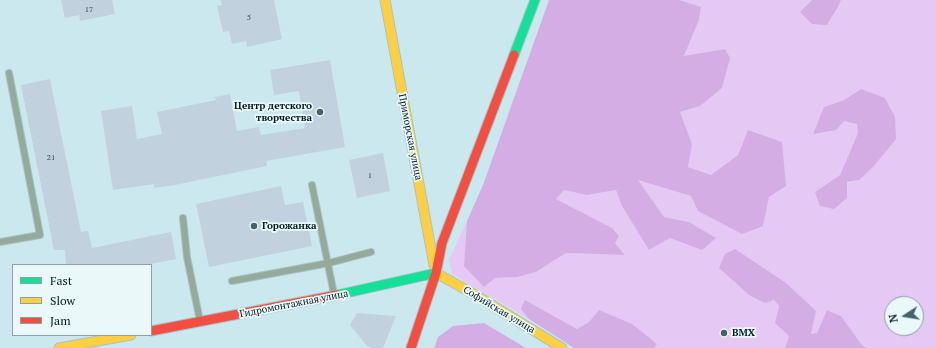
<!DOCTYPE html>
<meta charset="utf-8">
<style>
body{margin:0}
#map{position:relative;width:936px;height:348px;overflow:hidden;background:#cbe8ee;font-family:"PT Serif",serif}
canvas{display:block}
.legend{position:absolute;left:12px;top:264px;width:140px;height:72px;box-sizing:border-box;background:#ebf8fa;border:1px solid #8da0a3;margin:0;padding:5px 7px;list-style:none;font-size:12px;color:#001c20}
.legend li{display:flex;align-items:center;gap:8px;height:20px}
.legend b{width:20px;border:1px solid #8da0a3}
.north{position:absolute;left:884px;top:296px;width:40px;height:40px;box-sizing:border-box;background:#ebf8fa;border:1px solid #8da0a3;border-radius:50%;rotate:258deg;font-size:11px;font-weight:700;line-height:16px;text-align:center;color:#001c20}
.north::after{content:'';display:block;margin:auto;width:14px;height:18px;background:#476368;clip-path:polygon(50% 0,100% 100%,50% 72%,0 100%)}
</style>
<div id="map">
<canvas width="936" height="348"></canvas>
<ul class="legend">
<li><b style="height:5px;background:#16e098"></b>Fast</li>
<li><b style="height:5px;background:#ffcf43"></b>Slow</li>
<li><b style="height:5px;background:#f24e42"></b>Jam</li>
</ul>
<div class="north">N</div>
</div>
<script>
const g = document.querySelector('canvas').getContext('2d');
g.lineJoin = 'round';
function fill(path, color) { g.fillStyle = color; g.fill(path, 'evenodd'); }
function strokePath(path, color, width, dash) { g.strokeStyle = color; g.lineWidth = width; g.lineCap = dash ? 'butt' : 'round'; g.setLineDash(dash || []); g.stroke(path); }
function label(font, color, halo, rows, align = 'center') {
  g.font = font + ' "PT Serif",serif'; g.lineWidth = 3.5; g.setLineDash([]); g.textBaseline = 'middle'; g.strokeStyle = halo; g.fillStyle = color; for (const [text, x, y, turn = 0] of rows) {
    g.save(); g.translate(x, y); g.rotate((+turn || 0) * Math.PI / 180); g.textAlign = isNaN(turn) ? turn : align; if (halo) g.strokeText(text, 0, 0); g.fillText(text, 0, 0); g.restore();
  }
}
fill(new Path2D(`
 M 679,0 L 812,0 L 800,12 L 827,25 C 831,17 838,9 841,0 L 936,0 L 936,348 L 867,348 L 862,345 L 841,316 L 827,310 L 817,333 L 811,334 L 816,311 L 719,268 L 749,295 L 774,300 L 779,306 L 789,336 L 785,348 L 654,348 L 656,343 L 599,310 L 589,322 L 577,329 L 525,300 L 529,319 L 452,274 L 449,260 L 467,221 L 466,242 L 495,278 L 517,277 L 536,272 L 566,253 L 625,255 L 615,243 L 612,228 L 556,199 L 564,190 L 587,195 L 616,190 L 623,206 L 649,250 L 670,238 L 716,238 L 689,222 L 664,217 L 637,179 L 691,196 L 698,211 L 763,226 L 769,197 L 738,155 L 711,175 L 688,167 L 692,144 L 680,112 L 700,106 L 725,49 L 684,57 L 699,20 L 701,8 ZM 861,89 L 859,180 L 815,192 L 840,175 L 858,133 L 857,123 L 844,121 L 824,107 L 844,100 ZM 892,304 L 916,304 L 916,328 L 892,328 Z`), '#e6c8f5');
fill(new Path2D(`
 M 549,0 L 679,0 L 701,7 L 699,20 L 684,56 L 725,49 L 730,58 L 722,88 L 700,106 L 680,112 L 692,144 L 688,167 L 711,175 L 738,155 L 748,130 L 782,142 L 786,186 L 769,197 L 763,226 L 742,234 L 698,211 L 691,196 L 638,180 L 664,217 L 689,222 L 716,238 L 702,250 L 670,238 L 649,250 L 622,206 L 616,190 L 587,195 L 564,190 L 556,199 L 612,228 L 619,236 L 615,243 L 625,255 L 566,253 L 536,272 L 517,277 L 495,278 L 484,287 L 464,266 L 467,221 L 483,185 Z
 M 812,0 L 841,0 C 838,9 831,17 827,25 L 812,24 L 800,12 Z
 M 861,89 L 885,98 L 895,117 L 896,139 L 873,167 L 859,180 L 847,182 L 847,198 L 834,209 L 820,206 L 815,192 L 840,175 L 858,133 L 857,124 L 844,121 L 836,130 L 813,134 L 824,107 L 844,100 Z
 M 735,249 L 786,283 L 816,311 L 811,334 L 817,333 L 827,310 L 841,316 L 862,345 L 867,348 L 785,348 L 789,336 L 775,323 L 779,306 L 774,300 L 765,303 L 749,295 L 719,268 L 725,254 Z
 M 525,300 L 577,329 L 589,322 L 599,310 L 632,324 L 657,344 L 654,348 L 574,348 L 529,319 L 521,309 Z
 M 484,323 L 526,348 L 434,348 L 438,337 L 453,326 Z`), '#d5ade5');
fill(new Path2D(`
 M 61,0 L 112,0 L 115,14 L 80,21 L 79,15 L 65,18 Z
 M 221,0 L 274,0 L 282,39 L 247,47 L 246,41 L 232,44 L 229,31 L 223,32 L 217,6 L 222,5 Z
 M 330,60 L 345,147 L 266,161 L 267,166 L 175,185 L 154,188 L 154,184 L 113,190 L 101,111 L 132,106 L 137,139 L 162,134 L 157,112 L 216,100 L 215,97 L 230,94 L 237,131 L 259,127 L 261,135 L 305,128 L 299,91 L 274,95 L 270,70 Z
 M 50,79 L 81,232 L 88,231 L 92,248 L 171,232 L 176,259 L 146,265 L 66,265 L 65,250 L 54,250 L 21,85 Z
 M 383,153 L 390,191 L 357,198 L 349,160 Z
 M 281,186 L 285,205 L 303,202 L 312,246 L 209,267 L 196,204 Z
 M 357,313 L 396,316 L 383,348 L 372,348 L 367,346 L 350,325 Z`), '#c1d2de');
const lane = new Path2D(`
 M 312,185 L 334,294
 M 183,218 L 187,257 L 200,321
 M 0,242 L 40,235 L 9,73
 M 232,281 L 329,263 L 371,252`);
const fast = new Path2D(`
 M 514,55 L 535,0
 M 337,295 L 436,273`);
const slow = new Path2D(`
 M 385,0 L 434,265
 M 436,273 L 479,297 L 562,348
 M 59,348 L 131,335`);
const jam = new Path2D(`
 M 151,331 L 337,295
 M 411,348 L 436,273 L 442,243 L 514,55`);
strokePath(lane, '#a9c2c6', 8);
strokePath(fast, '#a9c2c6', 11);
strokePath(slow, '#a9c2c6', 11);
strokePath(jam, '#a9c2c6', 11);
strokePath(lane, '#94ab9c', 6);
strokePath(fast, '#16e098', 9);
strokePath(slow, '#ffcf43', 9);
strokePath(jam, '#f24e42', 9);
for (const [x, y, r, color] of [
 [320,112,4,"#476368"],
 [254,226,4,"#476368"],
 [724,333,4,"#476368"]
]) { const dot = new Path2D(); dot.arc(x, y, r, 0, 2 * Math.PI); g.fillStyle = color; g.fill(dot); strokePath(dot, '#ebf8fa', 1.5); }
label('8px', '#304a50', null, [
 ["17",89,10],
 ["5",249,18],
 ["21",51,158],
 ["1",370,176]
]);
label('bold 10px', '#001c20', '#ebf8fa', [
 ["Центр детского",312,106,"right"],
 ["творчества",312,118,"right"],
 ["Горожанка",262,226],
 ["BMX",732,333]
], 'left');
label('10px', '#001c20', '#ebf8fa', [
 ["Приморская улица",410,137,79],
 ["Гидромонтажная улица",294,304,-11],
 ["Софийская улица",499,310,31]
]);
</script>
